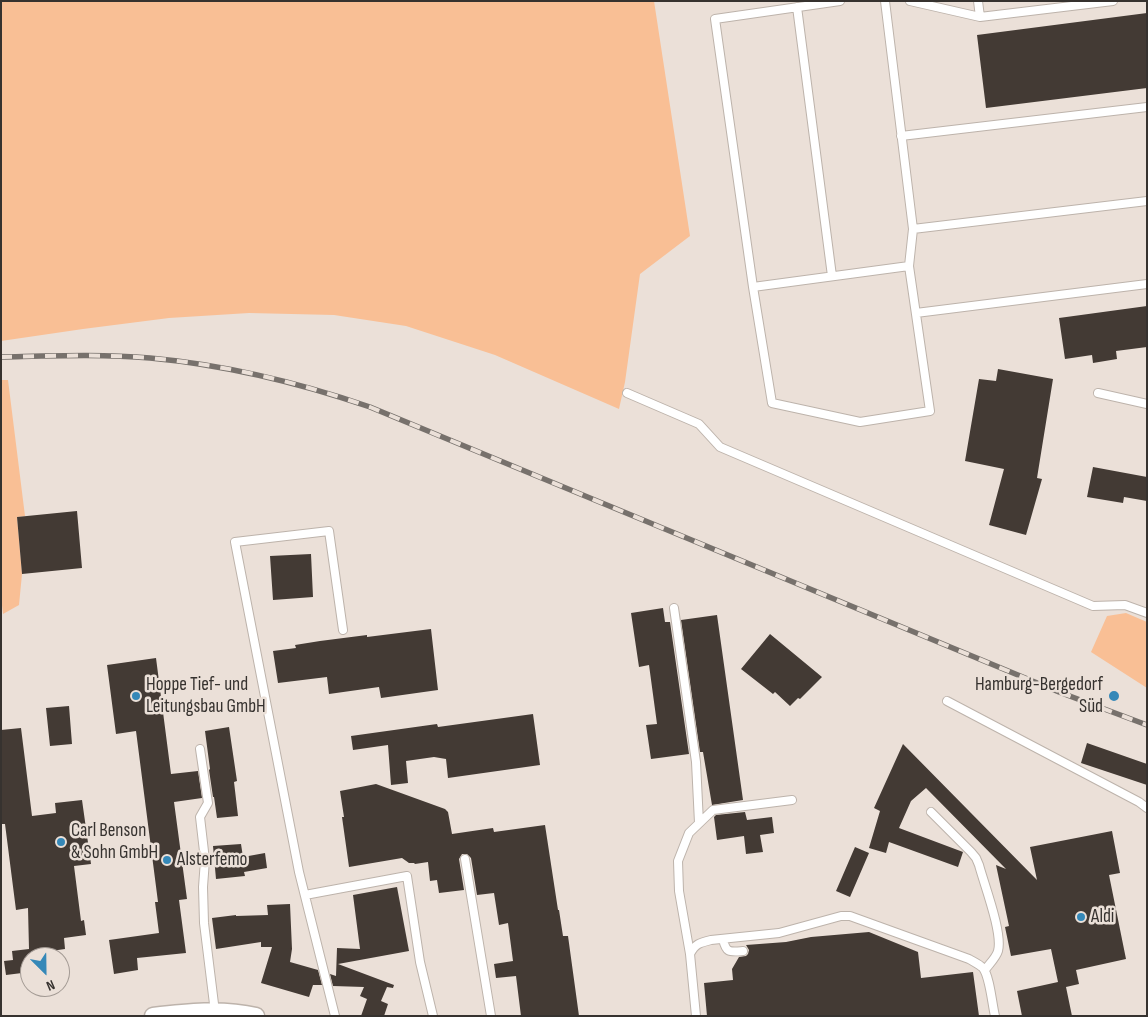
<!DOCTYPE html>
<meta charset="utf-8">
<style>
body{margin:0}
#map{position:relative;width:1148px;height:1017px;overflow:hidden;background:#ebe0d8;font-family:"Sofia Sans Condensed",sans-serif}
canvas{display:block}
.frame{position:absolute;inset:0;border:2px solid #36322f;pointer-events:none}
.north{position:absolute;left:20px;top:947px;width:50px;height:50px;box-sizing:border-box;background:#ebe0d8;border:1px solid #a39a94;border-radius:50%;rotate:157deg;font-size:14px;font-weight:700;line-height:20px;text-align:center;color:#36322f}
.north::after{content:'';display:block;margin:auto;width:18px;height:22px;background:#3588b8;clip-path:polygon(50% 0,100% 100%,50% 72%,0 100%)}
</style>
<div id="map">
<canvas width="1148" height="1017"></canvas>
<div class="frame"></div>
<div class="north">N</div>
</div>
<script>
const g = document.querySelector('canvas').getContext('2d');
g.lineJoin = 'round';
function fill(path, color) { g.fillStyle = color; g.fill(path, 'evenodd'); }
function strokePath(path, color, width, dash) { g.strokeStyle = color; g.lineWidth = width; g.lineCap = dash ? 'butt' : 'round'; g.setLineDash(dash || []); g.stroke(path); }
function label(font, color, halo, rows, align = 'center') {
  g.font = font + ' "Sofia Sans Condensed",sans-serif'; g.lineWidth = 5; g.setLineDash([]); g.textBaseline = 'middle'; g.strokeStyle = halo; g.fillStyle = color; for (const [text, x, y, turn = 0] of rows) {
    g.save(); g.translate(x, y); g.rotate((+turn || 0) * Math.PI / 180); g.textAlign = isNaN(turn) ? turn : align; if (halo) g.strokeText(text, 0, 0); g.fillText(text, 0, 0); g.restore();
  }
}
fill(new Path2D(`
 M 1,1 L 654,1 L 690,236 L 640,274 L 625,382 L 619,409 L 495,355 L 406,326 L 334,315 L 249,313 L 169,318 L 83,329 L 1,341 Z
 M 1,380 L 8,380 L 25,516 L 17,517 L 22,574 L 19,605 L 3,614 L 1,597 Z
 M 1126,613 L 1147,622 L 1147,688 L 1091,652 L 1107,616 Z`), '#f9bf95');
fill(new Path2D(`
 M 1147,13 L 1147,88 L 986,108 L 977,35 Z
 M 1147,306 L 1147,347 L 1116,351 L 1117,359 L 1093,363 L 1092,355 L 1065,359 L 1059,318 Z
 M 998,369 L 1053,379 L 1037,478 L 1042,479 L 1026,535 L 989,525 L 1004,469 L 965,461 L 979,379 L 996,381 Z
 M 1093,467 L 1147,477 L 1147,501 L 1124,497 L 1123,503 L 1087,497 Z
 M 77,511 L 82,568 L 22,574 L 17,517 Z
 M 311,554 L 313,597 L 273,600 L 270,556 Z
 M 663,608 L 665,622 L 670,622 L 689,754 L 651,759 L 646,725 L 657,724 L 649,665 L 639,667 L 631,613 Z
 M 717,615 L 743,800 L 712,805 L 703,752 L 700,752 L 681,620 Z
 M 431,629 L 438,690 L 381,698 L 379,687 L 329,694 L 327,677 L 278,683 L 273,651 L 296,648 L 295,645 L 320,641 L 367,635 L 367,637 Z
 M 770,634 L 822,677 L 800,699 L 798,698 L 790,706 L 775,692 L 773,694 L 741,669 Z
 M 156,658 L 171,774 L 198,771 L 202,798 L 174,802 L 187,899 L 179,900 L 186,953 L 137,958 L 138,970 L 114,974 L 109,940 L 159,933 L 155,902 L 158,902 L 136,731 L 116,734 L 107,665 Z
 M 69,706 L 72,744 L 50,746 L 46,708 Z
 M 533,714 L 540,765 L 448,778 L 446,759 L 434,757 L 406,761 L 408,783 L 391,785 L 388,745 L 353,750 L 351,736 L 437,724 L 438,727 Z
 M 229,727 L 237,781 L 234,782 L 238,816 L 217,818 L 214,797 L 213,797 L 209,770 L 210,769 L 205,731 Z
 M 21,728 L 32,816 L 56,813 L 55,803 L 82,800 L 91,864 L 74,866 L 81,921 L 84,920 L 86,935 L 64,938 L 65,949 L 30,954 L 30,972 L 6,975 L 4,961 L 13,960 L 12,951 L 29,949 L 28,908 L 16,910 L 5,824 L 1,824 L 1,730 Z
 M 1087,743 L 1147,764 L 1147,785 L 1081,763 Z
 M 903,744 L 1037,880 L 1030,847 L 1112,831 L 1120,873 L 1109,875 L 1126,959 L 1076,970 L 1079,984 L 1066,987 L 1072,1016 L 1022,1016 L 1017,991 L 1058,982 L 1051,949 L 1011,956 L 1005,927 L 1009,926 L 996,865 L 1006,869 L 926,788 L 911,801 L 899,828 L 963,852 L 958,867 L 889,842 L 886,853 L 869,848 L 880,811 L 874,808 Z
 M 376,784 L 445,809 L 448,812 L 452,834 L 493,828 L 494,832 L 545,825 L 558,910 L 559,910 L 563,936 L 568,936 L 579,1016 L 521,1016 L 516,976 L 496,978 L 494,964 L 513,961 L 508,923 L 499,925 L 494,893 L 477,895 L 471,858 L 467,854 L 462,854 L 459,859 L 464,890 L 439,893 L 437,880 L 430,881 L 428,862 L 415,864 L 414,863 L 409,863 L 402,858 L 349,867 L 342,817 L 344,817 L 340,791 Z
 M 745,812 L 747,820 L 772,817 L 774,833 L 760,835 L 763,852 L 746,854 L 744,836 L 717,840 L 714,817 L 716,815 Z
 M 241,844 L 243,857 L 265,853 L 267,868 L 244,872 L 245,876 L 216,879 L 213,846 Z
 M 855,847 L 869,853 L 850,897 L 836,891 Z
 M 397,887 L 409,951 L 338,964 L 394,985 L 393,988 L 387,987 L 381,1001 L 388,1004 L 384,1016 L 361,1016 L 367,999 L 360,996 L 364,987 L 333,986 L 330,974 L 336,976 L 337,948 L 360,949 L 353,895 Z
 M 290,904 L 292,949 L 290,962 L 318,970 L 322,985 L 313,985 L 309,997 L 261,983 L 272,947 L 261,947 L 261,942 L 216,949 L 212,918 L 236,915 L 236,916 L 268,915 L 267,905 Z
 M 869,932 L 918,952 L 921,978 L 973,972 L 979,1016 L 707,1016 L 704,983 L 733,980 L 732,969 L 739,957 L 746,956 L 748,954 L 749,950 L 746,945 L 786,942 L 811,937 Z`), '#433a34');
const service = new Path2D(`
 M 840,1 L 715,19 L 753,287 L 772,403 L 860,422 L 930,411 L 909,266 L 913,229 L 885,1
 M 910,1 L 980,17 L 1113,1
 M 978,1 L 980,17
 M 797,7 L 832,276
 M 901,136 L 1147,107
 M 913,229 L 1147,201
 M 753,287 L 909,266
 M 916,313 L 1147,284
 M 627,393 L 699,424 L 720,447 L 1093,606 L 1125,605 L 1147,613
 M 1098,393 L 1147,404
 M 674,608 L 696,762 L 699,823
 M 947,701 L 1139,802 L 1147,808
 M 200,749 L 208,803 L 200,817 L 205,860 L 203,887 L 204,923 L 215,1012
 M 931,812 L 971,852 L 976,858 L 979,865 C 984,884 1003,933 998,951 C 996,958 989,964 985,970
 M 465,859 L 491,1016
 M 305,895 L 407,876 L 420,962 L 433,1016
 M 723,939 C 726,953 729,952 743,951
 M 690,954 L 679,891 L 678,861 L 689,833 L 713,810 L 792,800
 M 335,1016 L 299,872 L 235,542 L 329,531 L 343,630
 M 696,1016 L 690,954 C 695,944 699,943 711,940 L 779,933 L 841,916 L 850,916 L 969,959 C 974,962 979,964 983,968 C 990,977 992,1004 995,1016`);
const minor = new Path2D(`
 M 153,1016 C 186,1012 222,1008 256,1016`);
strokePath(service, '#bdb3ab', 10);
strokePath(minor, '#bdb3ab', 19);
strokePath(service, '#fff', 8);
strokePath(minor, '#fff', 16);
const rail = new Path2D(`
 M 1,357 C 51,356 101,354 150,358 C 227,365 297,382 370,407 L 1059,692 L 1147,725`);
strokePath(rail, '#77716c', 5.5);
strokePath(rail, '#ebe0d8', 4, [11]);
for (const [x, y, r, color] of [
 [136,696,5,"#3588b8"],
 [1114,696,6,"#3588b8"],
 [61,842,5,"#3588b8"],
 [167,860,5,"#3588b8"],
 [1081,917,5,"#3588b8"]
]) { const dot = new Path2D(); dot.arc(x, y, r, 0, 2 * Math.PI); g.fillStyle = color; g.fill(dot); strokePath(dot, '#ebe0d8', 2); }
label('19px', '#36322f', '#ebe0d8', [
 ["Hoppe Tief- und",146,685],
 ["Leitungsbau GmbH",146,707],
 ["Hamburg-Bergedorf",1103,685,"right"],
 ["Süd",1103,707,"right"],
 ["Carl Benson",71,831],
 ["& Sohn GmbH",71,853],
 ["Alsterfemo",177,860],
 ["Aldi",1091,917]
], 'left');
</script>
